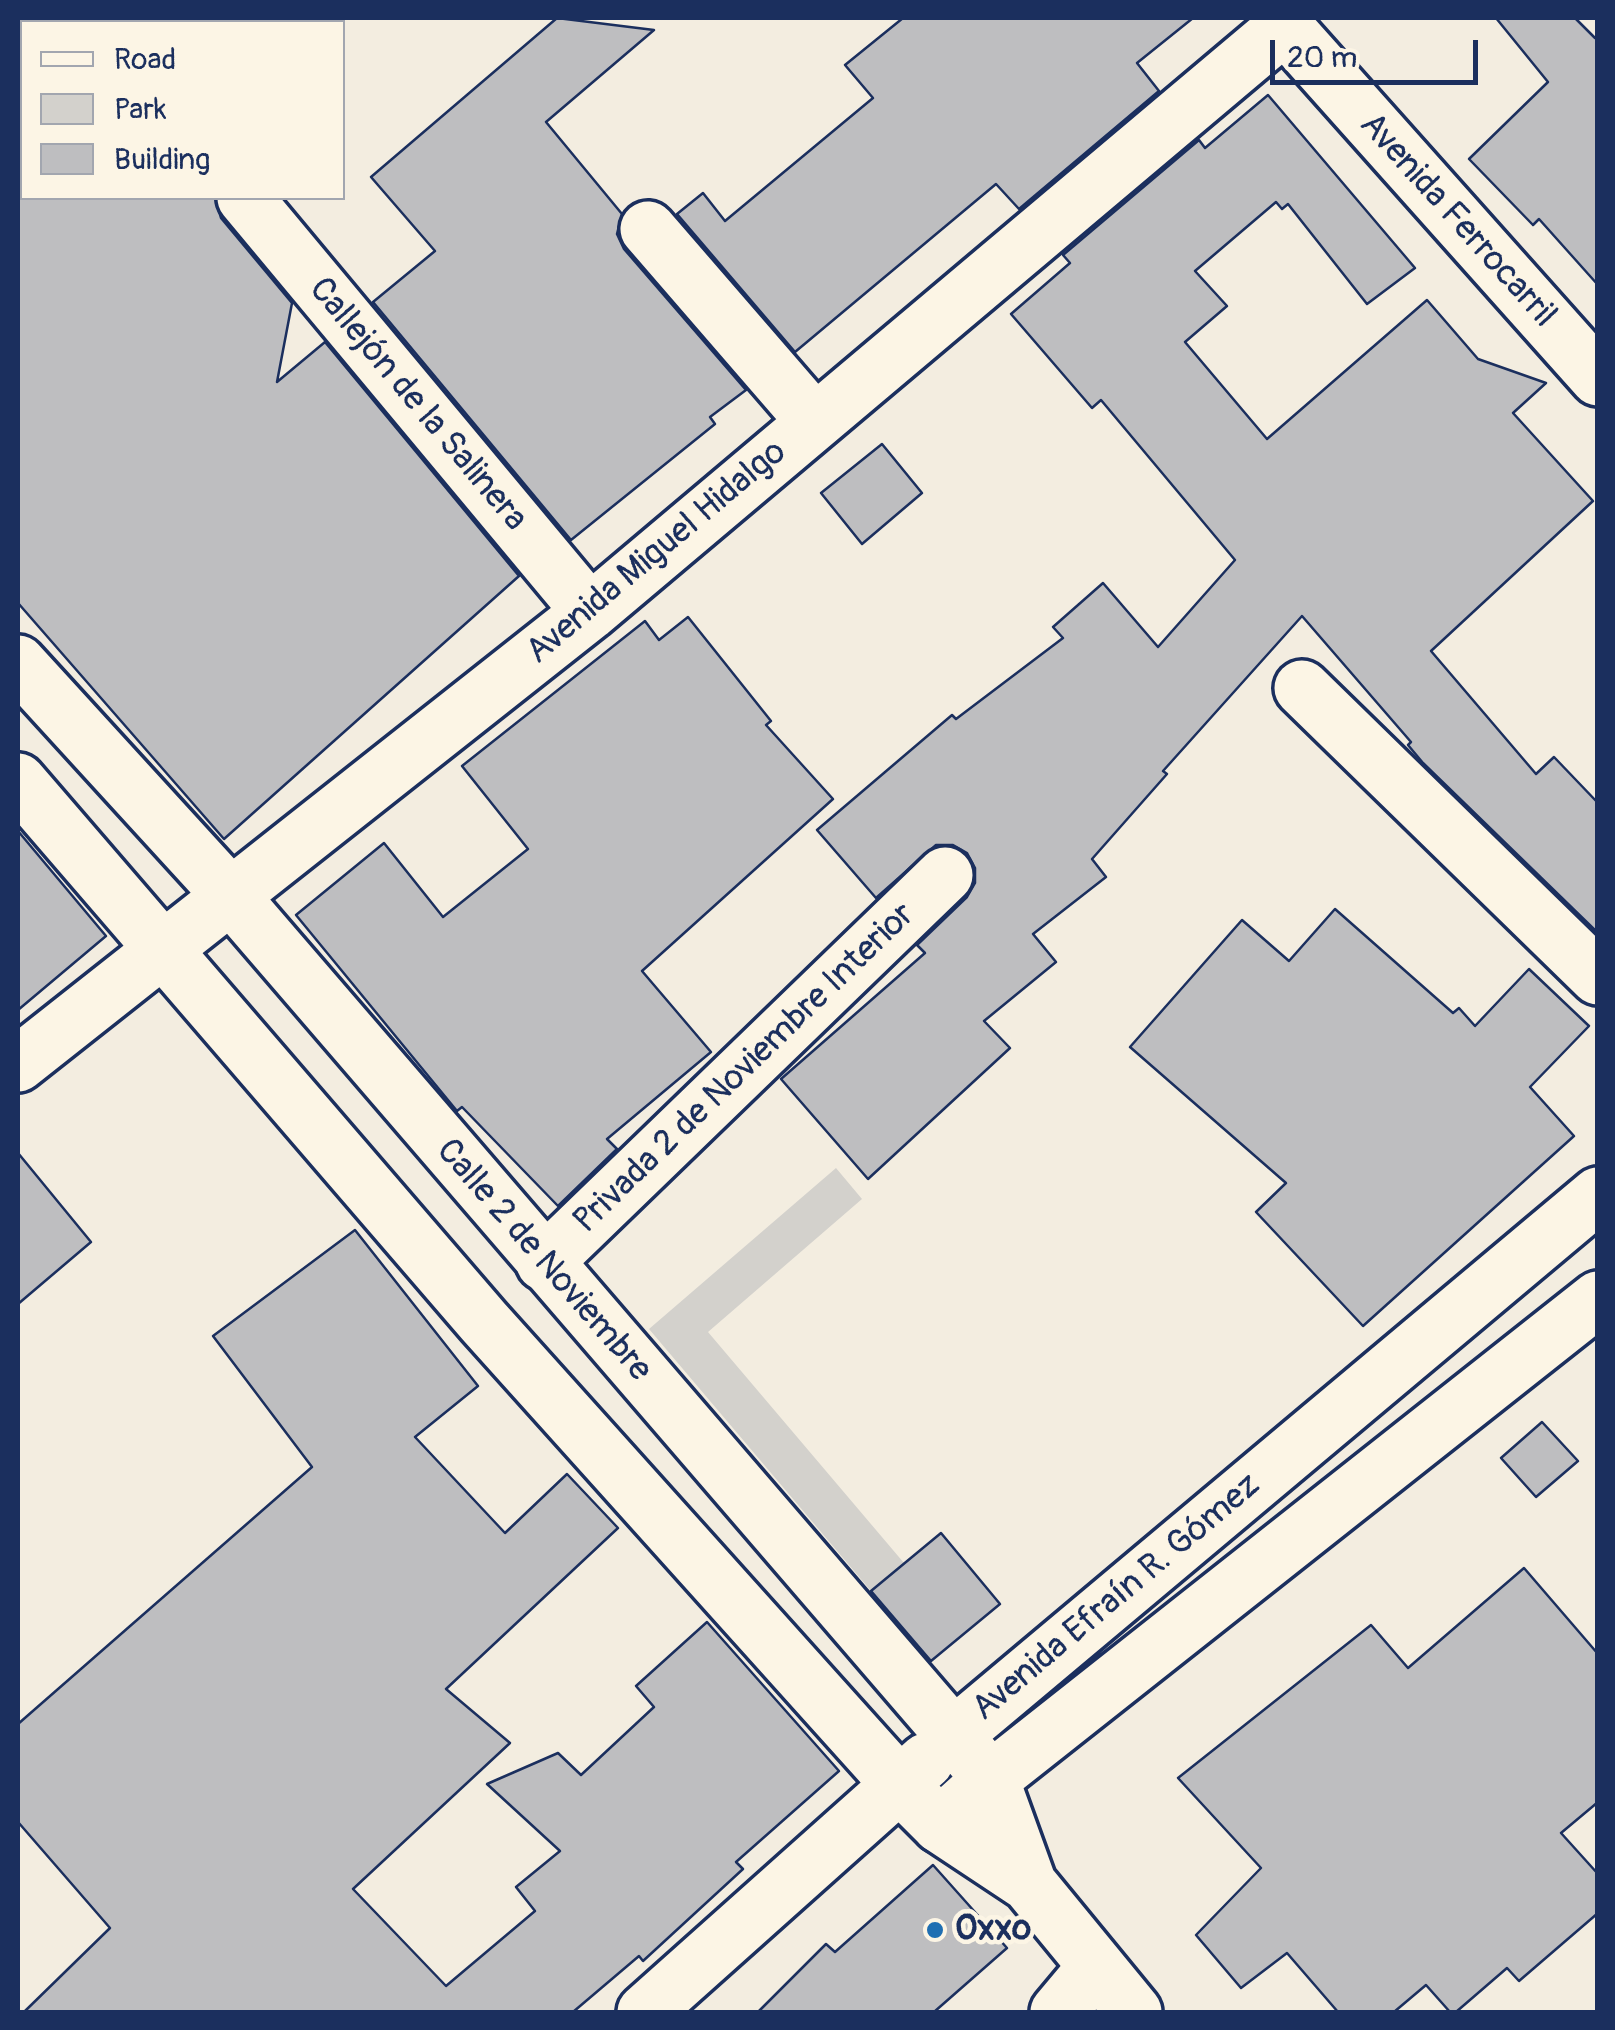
<!DOCTYPE html>
<meta charset="utf-8">
<style>
body{margin:0}
#map{position:relative;width:1615px;height:2030px;overflow:hidden;background:#f3ede0;font-family:Pangolin,sans-serif}
canvas{display:block}
.frame{position:absolute;inset:0;border:20px solid #1b2f5e;pointer-events:none}
.legend{position:absolute;left:20px;top:20px;width:325px;height:180px;box-sizing:border-box;background:#fcf5e5;border:2px solid #a2a6af;margin:0;padding:12px 18px;list-style:none;font-size:30px;color:#1b2f5e}
.legend li{display:flex;align-items:center;gap:20px;height:50px}
.legend b{width:50px;border:2px solid #a2a6af}
.scale{position:absolute;left:1270px;top:40px;width:208px;height:45px;box-sizing:border-box;border:5px solid #1b2f5e;border-top:0;padding-left:12px;font-size:30px;line-height:35px;white-space:nowrap;color:#1b2f5e;-webkit-text-stroke:8px #fcf5e5;paint-order:stroke}
</style>
<div id="map">
<canvas width="1615" height="2030"></canvas>
<div class="frame"></div>
<ul class="legend">
<li><b style="height:12px;background:#fcf5e5"></b>Road</li>
<li><b style="height:28px;background:#d3d1cc"></b>Park</li>
<li><b style="height:28px;background:#bebec0"></b>Building</li>
</ul>
<div class="scale">20 m</div>
</div>
<script>
const g = document.querySelector('canvas').getContext('2d');
g.lineJoin = 'round';
function fill(path, color) { g.fillStyle = color; g.fill(path, 'evenodd'); }
function strokePath(path, color, width, dash) { g.strokeStyle = color; g.lineWidth = width; g.lineCap = dash ? 'butt' : 'round'; g.setLineDash(dash || []); g.stroke(path); }
function label(font, color, halo, rows, align = 'center') {
  g.font = font + ' Pangolin,sans-serif'; g.lineWidth = 9; g.setLineDash([]); g.textBaseline = 'middle'; g.strokeStyle = halo; g.fillStyle = color; for (const [text, x, y, turn = 0] of rows) {
    g.save(); g.translate(x, y); g.rotate((+turn || 0) * Math.PI / 180); g.textAlign = isNaN(turn) ? turn : align; if (halo) g.strokeText(text, 0, 0); g.fillText(text, 0, 0); g.restore();
  }
}
fill(new Path2D(`
 M 836,1168 L 862,1199 L 708,1332 L 904,1563 L 871,1591 L 649,1329 Z`), '#d3d1cc');
const building = new Path2D(`
 M 557,18 L 654,30 L 546,122 L 622,214 L 617,234 L 624,249 L 746,390 L 710,417 L 715,424 L 571,540 L 373,302 L 435,251 L 371,177 Z
 M 903,18 L 1193,18 L 1137,63 L 1159,91 L 1019,209 L 996,184 L 795,352 L 677,214 L 703,193 L 725,221 L 873,98 L 845,65 Z
 M 1496,18 L 1575,18 L 1595,38 L 1598,35 L 1598,285 L 1539,219 L 1533,225 L 1469,159 L 1548,82 Z
 M 1268,95 L 1415,268 L 1367,304 L 1288,204 L 1282,209 L 1276,202 L 1195,271 L 1227,306 L 1185,342 L 1267,439 L 1427,300 L 1478,359 L 1546,383 L 1513,413 L 1593,501 L 1431,651 L 1536,774 L 1554,757 L 1598,803 L 1598,933 L 1423,763 L 1408,745 L 1411,742 L 1302,616 L 1163,771 L 1167,774 L 1092,859 L 1106,877 L 1033,934 L 1056,962 L 984,1021 L 1010,1048 L 868,1179 L 781,1079 L 925,953 L 917,945 L 967,897 L 975,883 L 975,868 L 967,853 L 953,845 L 936,845 L 876,898 L 817,830 L 952,715 L 956,719 L 1063,638 L 1053,627 L 1103,583 L 1158,647 L 1235,560 L 1101,400 L 1092,408 L 1011,314 L 1070,263 L 1063,255 L 1199,140 L 1205,148 Z
 M 18,198 L 215,198 L 221,218 L 292,303 L 277,382 L 325,342 L 519,576 L 224,839 L 18,603 Z
 M 882,444 L 922,493 L 862,544 L 821,493 Z
 M 688,617 L 771,721 L 766,725 L 833,799 L 642,971 L 711,1052 L 607,1139 L 617,1149 L 558,1206 L 462,1107 L 457,1111 L 296,915 L 384,843 L 443,917 L 528,849 L 462,766 L 645,621 L 659,640 Z
 M 18,831 L 106,936 L 18,1010 Z
 M 1335,909 L 1453,1013 L 1459,1008 L 1475,1026 L 1529,969 L 1589,1026 L 1530,1087 L 1574,1136 L 1363,1326 L 1256,1212 L 1286,1183 L 1130,1047 L 1242,920 L 1289,961 Z
 M 18,1153 L 91,1242 L 18,1304 Z
 M 355,1230 L 478,1386 L 415,1437 L 505,1533 L 567,1474 L 618,1528 L 446,1689 L 510,1743 L 353,1889 L 446,1986 L 535,1911 L 516,1887 L 560,1851 L 487,1784 L 558,1753 L 581,1775 L 654,1707 L 636,1686 L 707,1622 L 839,1771 L 736,1862 L 743,1869 L 643,1961 L 639,1956 L 573,2012 L 24,2012 L 110,1928 L 18,1822 L 18,1724 L 312,1467 L 213,1336 Z
 M 1542,1422 L 1578,1461 L 1536,1497 L 1501,1458 Z
 M 941,1533 L 1000,1604 L 931,1661 L 871,1591 Z
 M 1524,1568 L 1598,1654 L 1598,1802 L 1561,1833 L 1598,1874 L 1598,1913 L 1519,1981 L 1507,1968 L 1456,2012 L 1450,2012 L 1426,1985 L 1394,2012 L 1338,2012 L 1287,1953 L 1241,1988 L 1196,1935 L 1261,1868 L 1178,1778 L 1371,1625 L 1408,1668 Z
 M 933,1865 L 1007,1948 L 934,2012 L 758,2012 L 826,1944 L 835,1952 Z`);
fill(building, '#bebec0');
strokePath(building, '#1b2f5e', 2.5);
const minor = new Path2D(`
 M 95,18 L 99,22
 M 1277,18 L 1598,378
 M 245,198 L 590,612
 M 648,229 L 815,422
 M 1302,688 L 1598,977
 M 18,1064 L 590,612 L 1284,27
 M 544,1263 L 945,875
 M 952,1737 L 1598,1195
 M 940,1825 L 991,1779 L 1598,1299
 M 1058,2012 L 1094,1969`);
const tertiary = new Path2D(`
 M 18,663 L 230,895 L 991,1779 L 1029,1884 L 1134,2012
 M 18,781 L 484,1322 L 900,1785 L 940,1825 L 1029,1884
 M 645,2012 L 926,1761`);
strokePath(minor, '#1b2f5e', 62);
strokePath(tertiary, '#1b2f5e', 62);
strokePath(minor, '#fcf5e5', 55);
strokePath(tertiary, '#fcf5e5', 55);
for (const [x, y, r, color] of [
 [935,1930,10,"#1f6fb2"]
]) { const dot = new Path2D(); dot.arc(x, y, r, 0, 2 * Math.PI); g.fillStyle = color; g.fill(dot); strokePath(dot, '#fcf5e5', 4); }
label('35px', '#1b2f5e', '#fcf5e5', [
 ["Avenida Ferrocarril",1457,221,48],
 ["Callejón de la Salinera",417,405,50],
 ["Avenida Miguel Hidalgo",657,553,-40],
 ["Privada 2 de Noviembre Interior",745,1069,-44],
 ["Calle 2 de Noviembre",543,1261,49],
 ["Avenida Efraín R. Gómez",1117,1598,-40]
]);
label('bold 35px', '#1b2f5e', '#fcf5e5', [
 ["Oxxo",955,1930]
], 'left');
</script>
